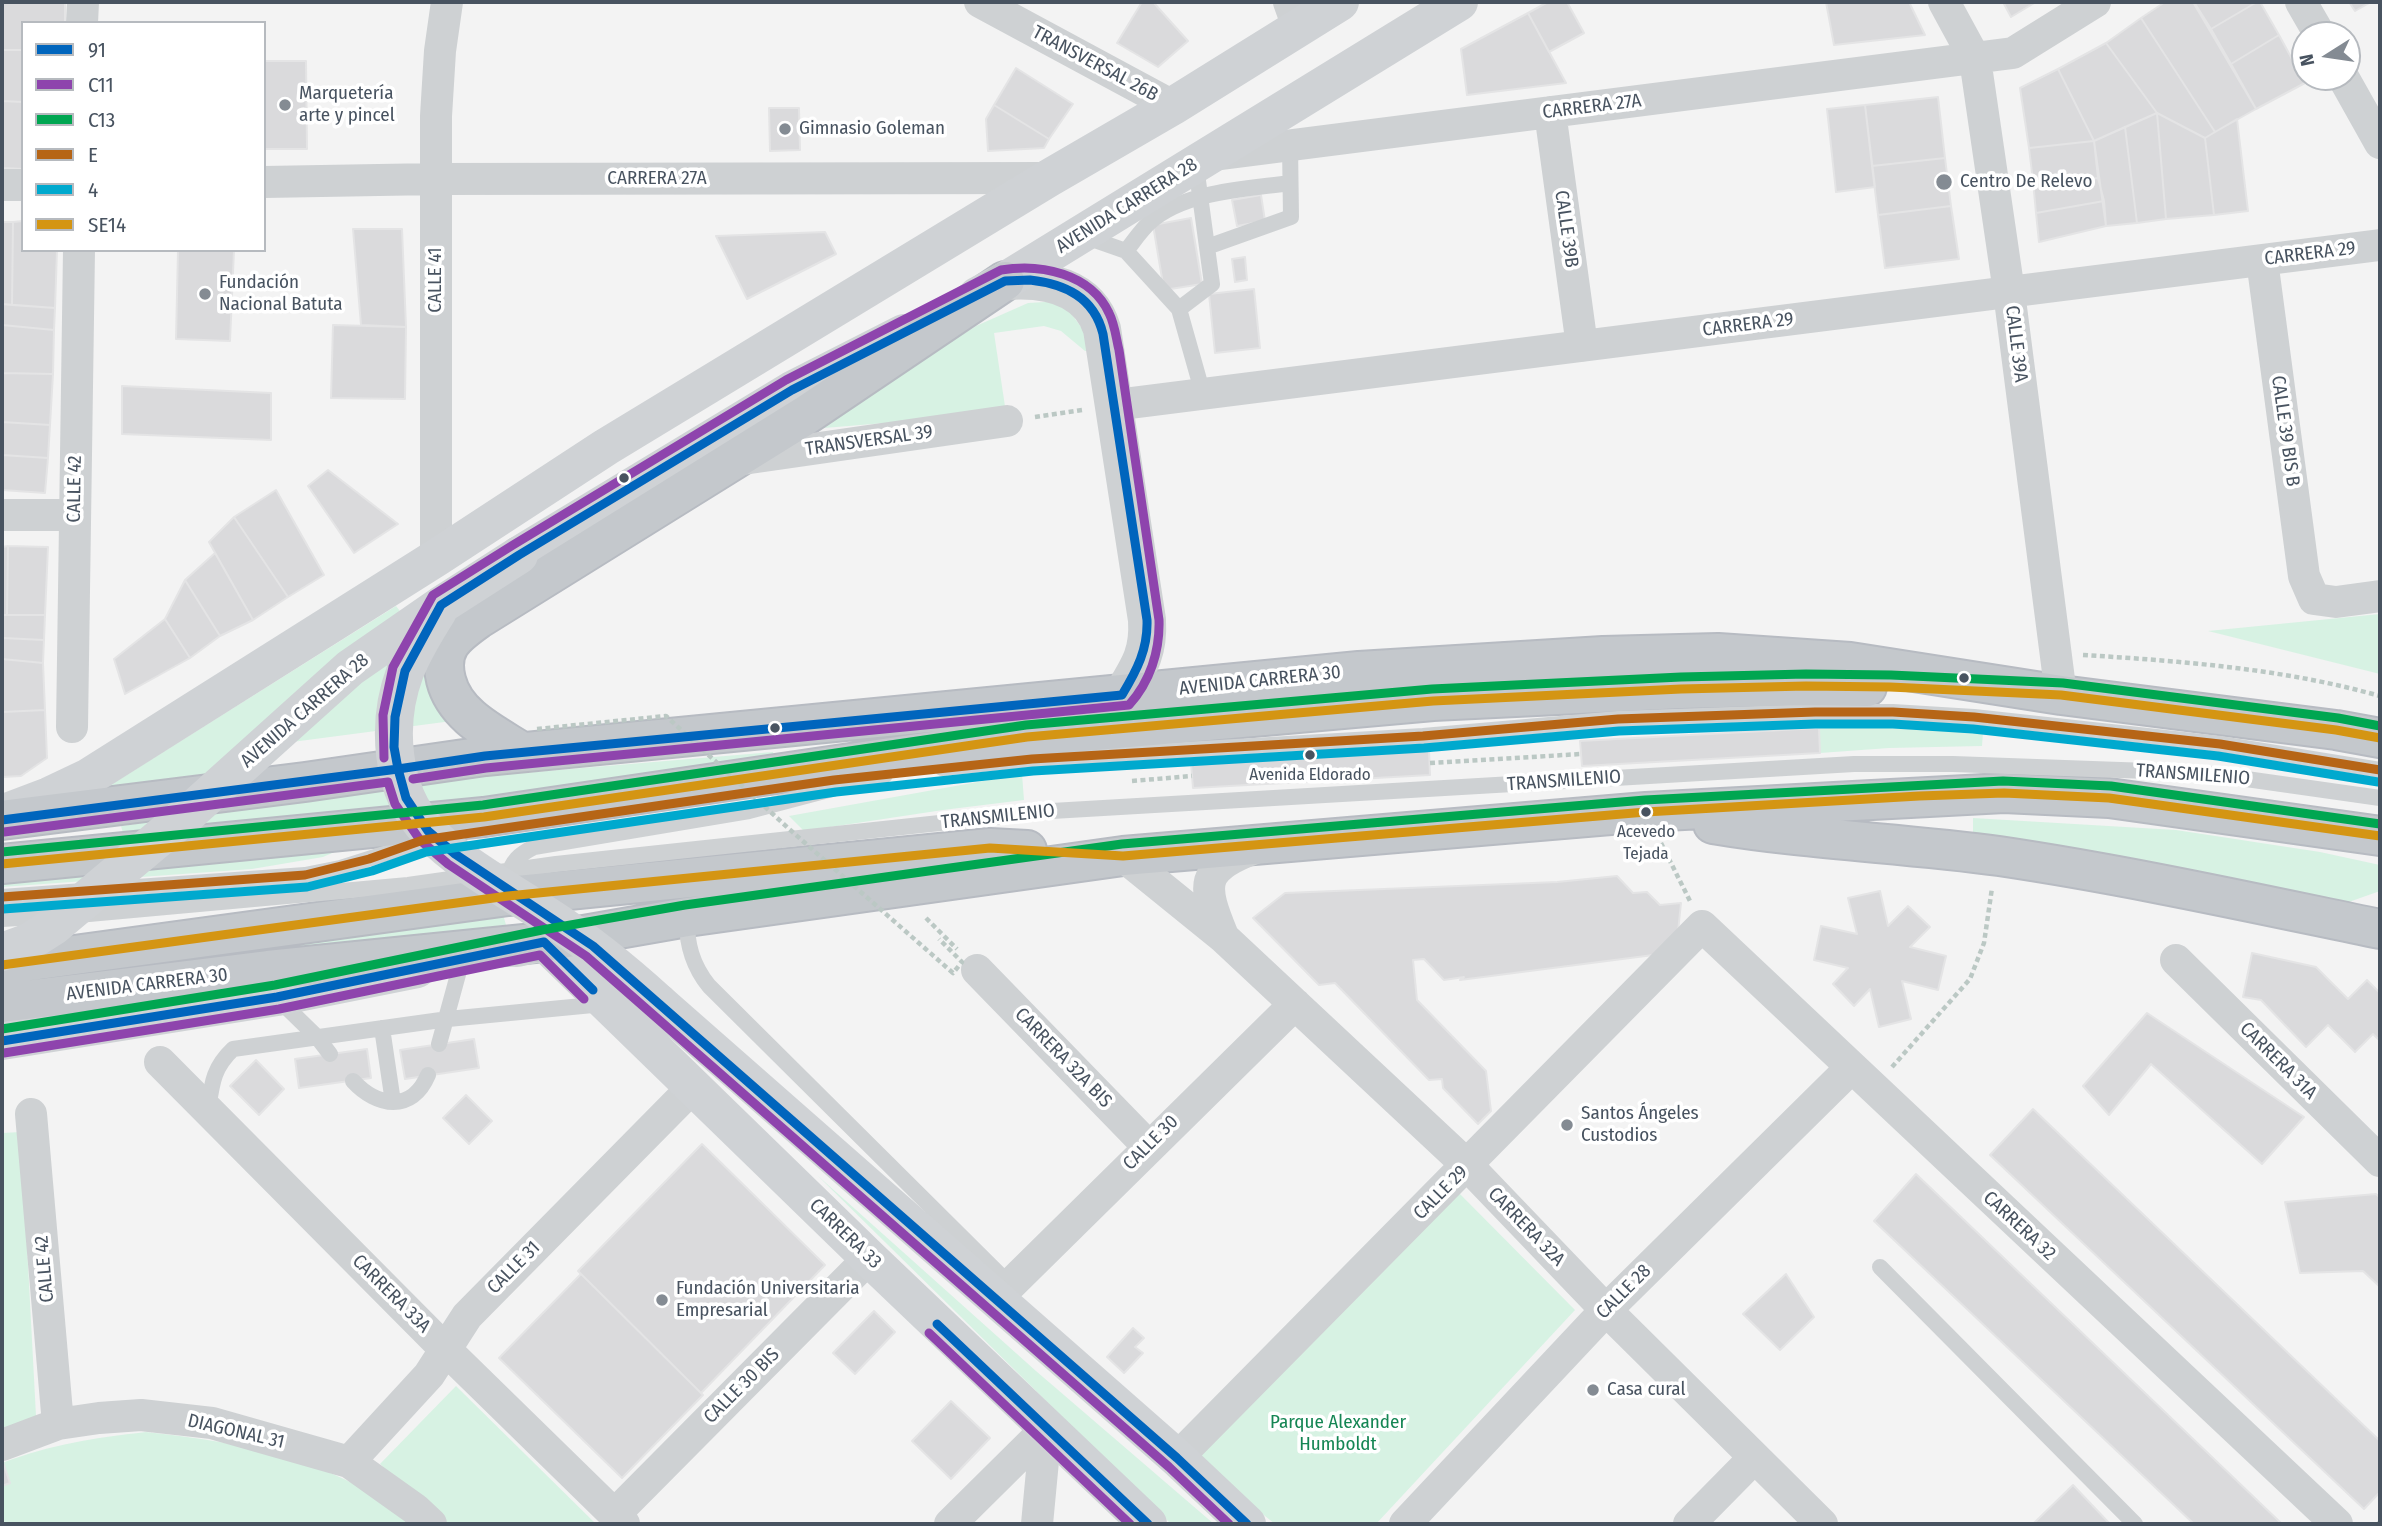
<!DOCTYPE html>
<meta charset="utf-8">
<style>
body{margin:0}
#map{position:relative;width:2382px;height:1526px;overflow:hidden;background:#f3f3f3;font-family:"Fira Sans Condensed",sans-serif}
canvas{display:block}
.frame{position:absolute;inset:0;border:4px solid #485360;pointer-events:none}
.legend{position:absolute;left:21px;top:21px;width:245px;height:231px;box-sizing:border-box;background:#fff;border:2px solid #b6babf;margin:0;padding:9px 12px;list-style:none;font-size:21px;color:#485360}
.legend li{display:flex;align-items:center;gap:14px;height:35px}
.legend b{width:35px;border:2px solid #b6babf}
.north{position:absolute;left:2291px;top:21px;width:70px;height:70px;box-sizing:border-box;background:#fff;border:2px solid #b6babf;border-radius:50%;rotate:258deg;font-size:19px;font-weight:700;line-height:28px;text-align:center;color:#485360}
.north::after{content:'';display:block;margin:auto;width:24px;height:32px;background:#848b93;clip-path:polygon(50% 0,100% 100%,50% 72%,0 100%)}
</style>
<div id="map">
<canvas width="2382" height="1526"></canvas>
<div class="frame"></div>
<ul class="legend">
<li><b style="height:9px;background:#0065bd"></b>91</li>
<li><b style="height:9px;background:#8e44ad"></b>C11</li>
<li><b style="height:9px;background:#00a651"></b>C13</li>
<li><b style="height:9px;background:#b66516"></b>E</li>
<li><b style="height:9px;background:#00a9ce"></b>4</li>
<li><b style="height:9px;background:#d49513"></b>SE14</li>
</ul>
<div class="north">N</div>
</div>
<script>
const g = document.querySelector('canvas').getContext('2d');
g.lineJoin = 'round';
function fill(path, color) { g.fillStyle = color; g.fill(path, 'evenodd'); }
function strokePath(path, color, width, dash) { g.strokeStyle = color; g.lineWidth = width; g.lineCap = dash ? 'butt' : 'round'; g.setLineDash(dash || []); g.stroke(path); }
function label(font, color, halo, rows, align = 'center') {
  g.font = font + ' "Fira Sans Condensed",sans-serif'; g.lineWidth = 7; g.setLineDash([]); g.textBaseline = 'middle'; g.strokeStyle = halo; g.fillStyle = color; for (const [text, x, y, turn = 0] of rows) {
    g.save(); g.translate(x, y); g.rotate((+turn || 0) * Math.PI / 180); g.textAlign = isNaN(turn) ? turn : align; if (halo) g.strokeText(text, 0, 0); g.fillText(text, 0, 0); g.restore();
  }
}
fill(new Path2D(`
 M 1062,301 L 1098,350 L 1085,351 L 1061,331 L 1044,326 L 994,333 L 1006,413 L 812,429 L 976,326 L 1028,303 Z
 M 396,606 L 430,650 L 452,721 L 292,742 L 268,766 L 109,786 Z
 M 2380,614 L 2380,674 L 2208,631 Z
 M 1892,725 L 1983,732 L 1982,746 L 1889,748 L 1820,753 L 1819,728 Z
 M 773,752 L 775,763 L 125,840 L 121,826 L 463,778 Z
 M 1022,774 L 1024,800 L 943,810 L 804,831 L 789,816 Z
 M 1973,818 L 2176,830 L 2320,852 L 2380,865 L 2380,891 L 2346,903 L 1973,832 Z
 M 339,850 L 323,857 L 252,869 L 2,887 L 2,872 Z
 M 500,904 L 506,925 L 149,966 L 148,956 Z
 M 21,1132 L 36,1416 L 2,1429 L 2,1133 Z
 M 817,1175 L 1036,1371 L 1214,1524 L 1171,1524 Z
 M 1457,1191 L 1575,1310 L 1376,1524 L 1275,1524 L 1189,1455 Z
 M 456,1386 L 596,1524 L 441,1524 L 380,1464 Z
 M 146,1432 C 216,1440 282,1449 346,1480 C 370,1491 392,1510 414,1524 L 2,1524 L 2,1463 C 53,1444 93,1438 146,1432 Z`), '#d7f2e3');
const building = new Path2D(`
 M 2,2 L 65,2 L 65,23 L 23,23 L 23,50 L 2,50 Z
 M 1142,2 L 1153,2 L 1188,41 L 1158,67 L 1117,43 Z
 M 1548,2 L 1567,2 L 1584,33 L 1549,52 L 1528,13 Z
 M 1826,2 L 1909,2 L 1925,35 L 1834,45 Z
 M 2003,2 L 2036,2 L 2011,17 Z
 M 2165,2 L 2193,2 L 2256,109 L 2215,132 L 2141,18 Z
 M 2194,2 L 2257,2 L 2211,29 Z
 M 2257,2 L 2260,2 L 2279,35 L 2231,64 L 2211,29 Z
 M 2349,2 L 2371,2 L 2355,11 Z
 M 1528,13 L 1566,83 L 1467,95 L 1461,49 Z
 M 2141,18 L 2215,132 L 2205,138 L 2157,113 L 2106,43 Z
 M 2279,35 L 2305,83 L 2256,109 L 2231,64 Z
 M 2106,43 L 2157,113 L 2094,141 L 2058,69 Z
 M 2,50 L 23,50 L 23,102 L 2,101 Z
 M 264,61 L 306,61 L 307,149 L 264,149 Z
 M 1016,68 L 1073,104 L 1049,139 L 994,105 Z
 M 2058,69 L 2094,141 L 2029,148 L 2020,88 Z
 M 1938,97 L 1945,158 L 1872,166 L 1865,105 Z
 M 2,101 L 23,102 L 23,169 L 2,168 Z
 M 994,105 L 1049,139 L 1044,148 L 988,151 L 986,119 Z
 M 1865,105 L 1875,187 L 1836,192 L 1827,109 Z
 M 769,108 L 799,108 L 800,150 L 770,151 Z
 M 2157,113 L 2205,138 L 2214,215 L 2166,219 Z
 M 2157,113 L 2166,219 L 2137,223 L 2125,127 Z
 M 2237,119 L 2248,211 L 2214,215 L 2205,138 Z
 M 2125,127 L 2137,223 L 2106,226 L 2094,141 Z
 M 2094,141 L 2098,178 L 2033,181 L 2029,148 Z
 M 1945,158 L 1951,206 L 1878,215 L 1872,166 Z
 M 2098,178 L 2104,201 L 2036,213 L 2033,181 Z
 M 1261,195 L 1265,221 L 1237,226 L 1232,200 Z
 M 2104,201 L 2106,226 L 2039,242 L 2036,213 Z
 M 1951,206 L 1959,259 L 1885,268 L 1878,215 Z
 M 1191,218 L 1202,284 L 1164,290 L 1153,225 Z
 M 23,221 L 23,250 L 57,250 L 55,308 L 12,305 L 13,222 Z
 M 2,222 L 13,222 L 12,305 L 2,304 Z
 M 353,229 L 402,229 L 406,327 L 361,325 Z
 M 825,232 L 836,254 L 747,299 L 716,236 Z
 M 178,250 L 234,250 L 230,341 L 176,339 Z
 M 1245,257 L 1247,280 L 1235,282 L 1232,259 Z
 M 1254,289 L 1260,348 L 1215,353 L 1209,294 Z
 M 2,304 L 55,308 L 54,330 L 2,325 Z
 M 2,325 L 54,330 L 53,374 L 2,373 Z
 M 333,325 L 406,327 L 405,399 L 331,398 Z
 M 2,373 L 53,374 L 50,425 L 2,422 Z
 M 122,386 L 271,393 L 271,440 L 122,434 Z
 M 2,422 L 50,425 L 48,458 L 2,455 Z
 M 2,455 L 48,458 L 45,493 L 2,490 Z
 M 328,470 L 398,524 L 354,553 L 308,486 Z
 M 276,490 L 324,575 L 288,597 L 234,517 Z
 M 234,517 L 288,597 L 253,620 L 209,542 Z
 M 8,546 L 7,615 L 2,615 L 2,547 Z
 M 8,546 L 48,547 L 45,615 L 7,615 Z
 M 215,553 L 253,620 L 220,636 L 185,580 Z
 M 185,580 L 220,636 L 190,658 L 165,619 Z
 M 2,615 L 45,615 L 44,640 L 3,638 L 2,659 Z
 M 165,619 L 190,658 L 125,694 L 114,659 Z
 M 3,638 L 44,640 L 43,663 L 2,659 Z
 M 2,659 L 43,663 L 45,710 L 2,712 Z
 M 45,710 L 47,758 L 21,776 L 2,777 L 2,712 Z
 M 1819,728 L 1820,753 L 1582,766 L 1580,741 Z
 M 1429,750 L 1430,775 L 1193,788 L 1191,763 Z
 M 1617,876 L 1633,893 L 1647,892 L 1660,905 L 1681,903 L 1677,941 L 1661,954 L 1460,980 L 1464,977 L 1444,980 L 1424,959 L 1413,960 L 1417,1000 L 1486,1071 L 1491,1111 L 1478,1124 L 1443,1088 L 1442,1079 L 1429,1080 L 1335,983 L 1319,985 L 1253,918 L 1285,893 L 1557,882 Z
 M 1880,891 L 1888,926 L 1908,906 L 1930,927 L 1910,947 L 1946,956 L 1938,990 L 1902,981 L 1911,1019 L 1879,1027 L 1870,989 L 1854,1006 L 1833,984 L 1848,968 L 1814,960 L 1821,926 L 1857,934 L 1848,898 Z
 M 2252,953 L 2316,967 L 2348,999 L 2367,980 L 2380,993 L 2380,1041 L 2373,1034 L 2355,1052 L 2328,1025 L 2306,1047 L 2261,1000 L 2243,997 Z
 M 2147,1013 L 2304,1117 L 2262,1164 L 2151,1064 L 2109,1115 L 2083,1086 Z
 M 474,1039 L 479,1068 L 405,1079 L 400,1050 Z
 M 367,1049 L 371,1078 L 299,1088 L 295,1059 Z
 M 256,1060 L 284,1089 L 259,1115 L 230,1086 Z
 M 466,1095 L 492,1121 L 469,1144 L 443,1118 Z
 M 2033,1109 L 2380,1441 L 2380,1492 L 2364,1509 L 1990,1155 Z
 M 702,1144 L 825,1265 L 701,1393 L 578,1271 Z
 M 1916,1174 L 2282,1524 L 2194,1524 L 1874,1221 Z
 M 2376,1194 L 2380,1198 L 2380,1287 L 2363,1271 L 2300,1273 L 2285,1202 Z
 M 581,1274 L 703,1395 L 622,1478 L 499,1358 Z
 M 1786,1274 L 1814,1317 L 1780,1350 L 1743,1314 Z
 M 874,1311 L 895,1332 L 855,1374 L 833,1353 Z
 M 1133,1328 L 1144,1338 L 1135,1347 L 1143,1353 L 1124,1373 L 1107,1357 Z
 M 951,1401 L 990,1438 L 951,1479 L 912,1441 Z
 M 3,1462 L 10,1483 L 2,1486 L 2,1463 Z
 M 2073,1485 L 2110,1524 L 2033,1524 Z`);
fill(building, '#dadadc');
strokePath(building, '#e4e4e5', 2);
const trunk = new Path2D(`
 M 522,752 C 492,733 455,716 446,680 C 438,648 454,636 478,619 L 806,415 L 1005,281
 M 2,820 L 305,782 L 485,756 L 1359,671 L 1603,656 L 1718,653 L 1850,662 L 2061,695 L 2336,730 L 2380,738
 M 1713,824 C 1808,840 1904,843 1999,856 C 2127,875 2254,903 2380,929
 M 2,864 L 484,817 L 1027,737 L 1433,701 L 1681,689 L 1806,686 L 1867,687
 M 2,965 L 508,896 L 990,848 L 1027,850
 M 2,1003 L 268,970 L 544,942 L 687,917 L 1123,856 L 1646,812 L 2004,793 L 2109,798 L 2380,836`);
strokePath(trunk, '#b7bbc2', 42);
strokePath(new Path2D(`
 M 1035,417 L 1082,410
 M 2083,655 C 2182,661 2285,669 2380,696
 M 1430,763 L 1581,754
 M 1132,781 L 1192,776
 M 1661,843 L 1690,901
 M 926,918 L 957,949
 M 1892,1067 L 1970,979 L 1984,943 L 1992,888
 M 2378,1524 L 2380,1522`), '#bbc8c4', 4.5, [5, 3.5]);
strokePath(new Path2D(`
 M 1086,237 L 1126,251 L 1179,309 L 1212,284 L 1196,166
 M 1207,247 L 1291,217 L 1290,145
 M 1126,251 C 1134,241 1141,230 1150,222 C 1184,191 1247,189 1290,183
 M 1179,309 L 1203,394
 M 942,768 L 1032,759 L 1423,736 L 1618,719 L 1815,712 L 1893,712 L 1974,717 L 2220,744 L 2380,770
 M 508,878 C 511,861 520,854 534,847 L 749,811 L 885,775
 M 109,889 L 305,875 L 340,868 L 431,839
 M 2,897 L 83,891
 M 78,915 L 408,885 L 556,864 L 1052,811 L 1854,764 L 1953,764 L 2204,773 L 2380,798
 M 687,916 C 686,943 692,965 709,986 L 1012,1287
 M 2,919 L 52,916
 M 278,999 L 317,1037 L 330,1054
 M 382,1028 L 393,1102
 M 439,1044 L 462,960
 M 353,1081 C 377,1107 412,1113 428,1075
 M 208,1110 C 212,1083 213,1068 233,1049 L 448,1019 L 603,1004
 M 1880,1267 L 2135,1524`), '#ced1d3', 16);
strokePath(new Path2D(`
 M 980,2 L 1173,106
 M 1289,2 L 1298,27
 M 1944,2 L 1975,59 L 2009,292 L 2061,695
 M 2301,2 L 2320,35
 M 82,23 L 83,2
 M 2343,77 L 2380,143
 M 1550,112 L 1582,346
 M 1214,155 L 2013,53 L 2095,2
 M 264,182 L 436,179 L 1049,178
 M 2,185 L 23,185
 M 2262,260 L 2304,576 L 2314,599 L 2336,602 L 2380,596
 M 1115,405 L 2380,245
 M 736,460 L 1007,421
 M 2,515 L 75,515
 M 436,558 L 436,116 L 440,51 L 447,2
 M 72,727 L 79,250
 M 1123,856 L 1223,937 L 1468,1166 L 1606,1310 L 1822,1524
 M 1223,936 C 1202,885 1199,869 1255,848
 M 2176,960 L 2380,1161
 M 977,970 L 1148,1146
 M 160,1062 L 445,1349 L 624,1524
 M 31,1114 L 58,1424
 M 1010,1285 L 1295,1004
 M 2,1445 L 58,1424 L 99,1418 L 141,1415 L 212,1423 L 349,1462 L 415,1509 L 431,1524
 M 1177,1458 L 1702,926 L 2337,1524
 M 349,1462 L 429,1375 L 467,1316 L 694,1086
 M 614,1515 L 869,1258
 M 950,1524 L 1046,1429
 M 1037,1524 L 1046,1429
 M 1405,1524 L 1606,1310 L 1851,1068
 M 1689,1524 L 1754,1458`), '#ced1d3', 32);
strokePath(new Path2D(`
 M 1005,281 C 1045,278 1089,286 1102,329 L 1147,620 C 1149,653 1139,667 1122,695`), '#ced1d3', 38);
strokePath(new Path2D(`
 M 977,296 L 1005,281 L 1459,2
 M 519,555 L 792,390 L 904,333
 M 4,813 L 49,796 L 87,778 L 436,558 L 606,447 L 1049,178 L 1173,106 L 1340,2
 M 517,948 L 544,942 L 869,1258 L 1148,1524
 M 659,1003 L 1177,1458 L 1247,1524
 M 2,1041 L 277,997 L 417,969`), '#cfd2d5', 38);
strokePath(trunk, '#c4c8cc', 38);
strokePath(new Path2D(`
 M 537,729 L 666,716 L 788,828 L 953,973 L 962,962 L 939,939`), '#bbc8c4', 4.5, [5, 3.5]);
strokePath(new Path2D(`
 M 438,611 C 426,630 413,651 405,672 C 386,723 390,791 429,832 C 462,866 507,889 546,915 C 587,941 624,971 659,1003
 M 2,952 L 29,942 L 54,926 L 190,812 L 350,668 L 441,605 L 519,555`), '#cfd2d5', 38);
strokePath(new Path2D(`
 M 1030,280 C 1065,284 1094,297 1103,334 L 1147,620 C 1148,649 1137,670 1122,695 L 485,756 L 398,769 L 394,747 L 395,717 L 405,671 L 441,605 L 519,555 L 792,390 L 1005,281 Z
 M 398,769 L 406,798 L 428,831 L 455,854 L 593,946 L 1177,1458 L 1247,1524
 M 2,820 L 398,769
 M 2,1041 L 277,997 L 544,942 L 593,990
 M 937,1324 L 1148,1524`), '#0065bd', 9);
strokePath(new Path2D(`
 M 384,758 L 383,715 L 393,667 L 433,595 L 513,545 L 786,380 L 1001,270 C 1041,263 1091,274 1109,313 C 1115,325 1116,338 1119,350 L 1159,620 C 1160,651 1150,682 1129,705 L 486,768 L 413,779
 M 4,832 L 388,782 L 395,804 L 420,840 L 448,864 L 586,956 L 1169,1467 L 1229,1524
 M 4,1053 L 279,1009 L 540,955 L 584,999
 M 929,1333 L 1130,1524`), '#8e44ad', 9);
strokePath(new Path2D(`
 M 2,852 L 483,805 L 1026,725 L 1432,689 L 1681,677 L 1806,674 L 1891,675 L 2063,683 L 2338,718 L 2380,726
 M 2,1029 L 275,985 L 542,930 L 685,905 L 1122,844 L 1645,800 L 2003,781 L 2111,786 L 2380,824`), '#00a651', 9);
strokePath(new Path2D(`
 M 2,897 L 305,875 L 369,859 L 423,840 L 834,780 L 1032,759 L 1423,736 L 1618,719 L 1815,712 L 1893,712 L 1974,717 L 2220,744 L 2380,770`), '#b66516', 9);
strokePath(new Path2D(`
 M 3,909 L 307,887 L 372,871 L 426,852 L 836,792 L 1033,771 L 1424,748 L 1619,731 L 1815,724 L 1893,724 L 1973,729 L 2218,756 L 2378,782`), '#00a9ce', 9);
strokePath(new Path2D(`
 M 2,864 L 484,817 L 1027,737 L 1433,701 L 1681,689 L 1806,686 L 1890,687 L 2061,695 L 2336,730 L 2380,738
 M 2,965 L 508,896 L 990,848 L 1123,856 L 1646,812 L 1919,796 L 2004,793 L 2109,798 L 2380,836`), '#d49513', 9);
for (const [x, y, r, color] of [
 [285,105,7,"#848b93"],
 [785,129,7,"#848b93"],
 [1944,182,9,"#848b93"],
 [205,294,7,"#848b93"],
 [624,478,6,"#485360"],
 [1964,678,6,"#485360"],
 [775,728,6,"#485360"],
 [1310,755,6,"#485360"],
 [1646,812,6,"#485360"],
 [1567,1125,7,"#848b93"],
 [662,1300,7,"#848b93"],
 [1593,1390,7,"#848b93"]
]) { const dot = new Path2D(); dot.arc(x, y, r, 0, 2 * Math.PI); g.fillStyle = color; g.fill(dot); strokePath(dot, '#fff', 2.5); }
label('17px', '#485360', '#fff', [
 ["Avenida Eldorado",1310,775],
 ["Acevedo",1646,832],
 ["Tejada",1646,854]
]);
label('19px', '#485360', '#fff', [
 ["TRANSVERSAL 26B",1095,64,28],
 ["CARRERA 27A",1592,107,-7],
 ["CARRERA 27A",657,179],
 ["AVENIDA CARRERA 28",1127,206,-32],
 ["CALLE 39B",1566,229,82],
 ["CARRERA 29",2310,254,-7],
 ["CALLE 41",436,280,-90],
 ["CARRERA 29",1748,325,-7],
 ["CALLE 39A",2016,344,83],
 ["CALLE 39 BIS B",2285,431,82],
 ["TRANSVERSAL 39",869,441,-8],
 ["CALLE 42",75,489,-89],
 ["AVENIDA CARRERA 30",1260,681,-6],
 ["AVENIDA CARRERA 28",305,711,-41],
 ["TRANSMILENIO",2193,775,4],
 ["TRANSMILENIO",1564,781,-4],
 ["TRANSMILENIO",998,817,-6],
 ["AVENIDA CARRERA 30",147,985,-7],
 ["CARRERA 32A BIS",1063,1058,46],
 ["CARRERA 31A",2278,1061,45],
 ["CALLE 30",1151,1143,-45],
 ["CALLE 29",1441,1193,-45],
 ["CARRERA 32",2019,1226,43],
 ["CARRERA 32A",1526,1227,46],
 ["CARRERA 33",845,1234,44],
 ["CALLE 31",514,1268,-45],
 ["CALLE 42",45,1269,-95],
 ["CALLE 28",1624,1292,-45],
 ["CARRERA 33A",391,1294,45],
 ["CALLE 30 BIS",742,1386,-45],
 ["DIAGONAL 31",236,1432,13]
]);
label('19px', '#485360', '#fff', [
 ["Marquetería",299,94],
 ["arte y pincel",299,116],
 ["Gimnasio Goleman",799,129],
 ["Centro De Relevo",1960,182],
 ["Fundación",219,283],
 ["Nacional Batuta",219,305],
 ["Santos Ángeles",1581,1114],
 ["Custodios",1581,1136],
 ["Fundación Universitaria",676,1289],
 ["Empresarial",676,1311],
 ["Casa cural",1607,1390]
], 'left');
label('19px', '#158654', '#fff', [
 ["Parque Alexander",1338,1423],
 ["Humboldt",1338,1445]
]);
</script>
